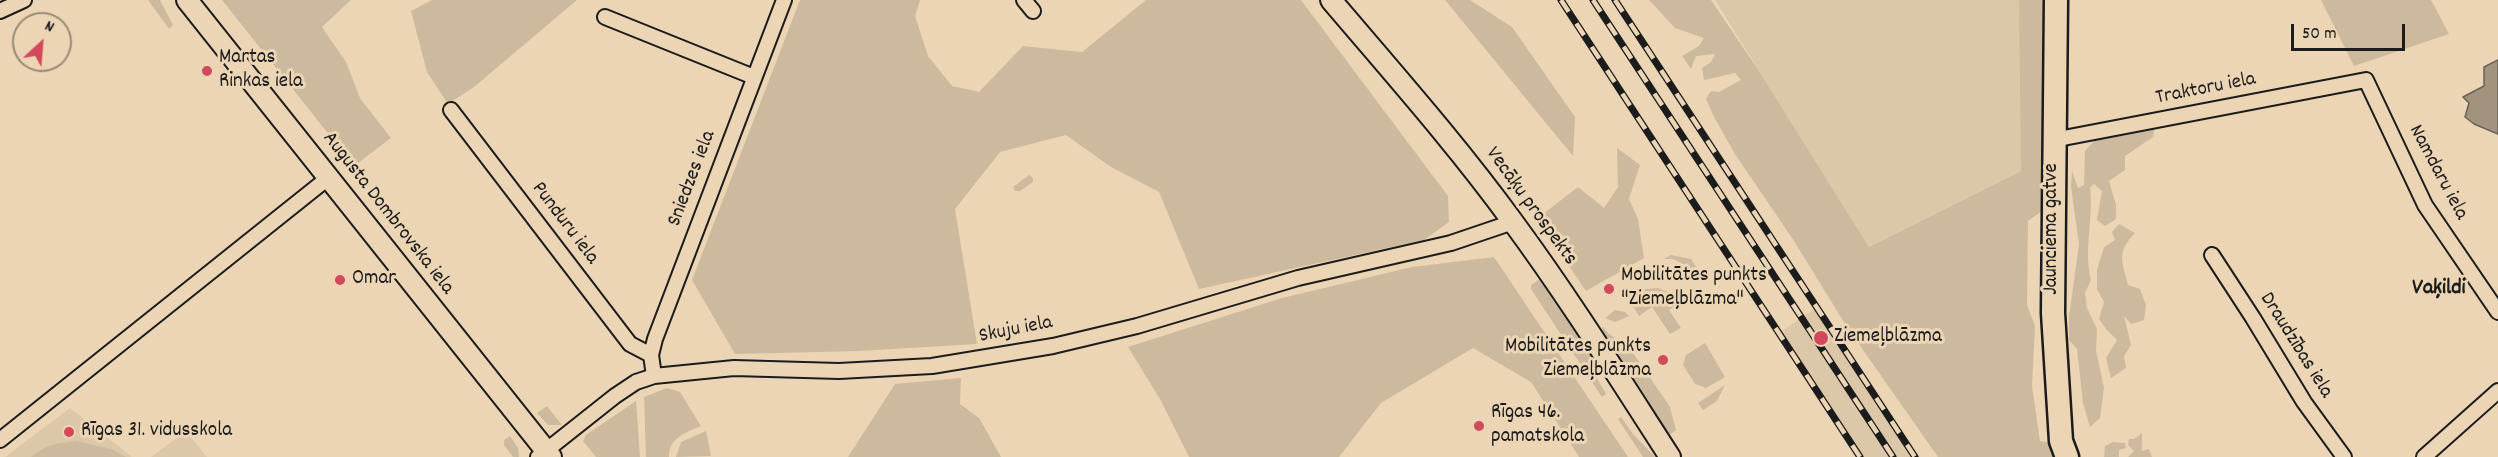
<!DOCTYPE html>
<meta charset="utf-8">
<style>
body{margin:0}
#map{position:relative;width:2498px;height:457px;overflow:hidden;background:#ebd5b4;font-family:Dekko,sans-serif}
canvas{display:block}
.north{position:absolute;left:12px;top:12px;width:60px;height:60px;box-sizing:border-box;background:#ebd5b4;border:2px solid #988b77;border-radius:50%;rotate:26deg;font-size:16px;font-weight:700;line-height:24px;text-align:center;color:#1c1c1c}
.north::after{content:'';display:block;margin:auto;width:21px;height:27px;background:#d1495b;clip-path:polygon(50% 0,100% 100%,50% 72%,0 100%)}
.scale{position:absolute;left:2291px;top:24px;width:114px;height:27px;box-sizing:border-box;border:3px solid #1c1c1c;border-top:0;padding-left:8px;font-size:18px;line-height:21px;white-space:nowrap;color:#1c1c1c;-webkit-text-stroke:4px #ebd5b4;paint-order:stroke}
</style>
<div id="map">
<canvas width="2498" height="457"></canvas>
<div class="north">N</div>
<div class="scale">50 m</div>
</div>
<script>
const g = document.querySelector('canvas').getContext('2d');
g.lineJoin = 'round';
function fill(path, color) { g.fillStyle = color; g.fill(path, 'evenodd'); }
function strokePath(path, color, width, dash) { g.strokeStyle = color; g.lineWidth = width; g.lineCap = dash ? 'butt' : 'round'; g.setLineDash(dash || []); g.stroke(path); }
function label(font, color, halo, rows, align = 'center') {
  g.font = font + ' Dekko,sans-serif'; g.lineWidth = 6; g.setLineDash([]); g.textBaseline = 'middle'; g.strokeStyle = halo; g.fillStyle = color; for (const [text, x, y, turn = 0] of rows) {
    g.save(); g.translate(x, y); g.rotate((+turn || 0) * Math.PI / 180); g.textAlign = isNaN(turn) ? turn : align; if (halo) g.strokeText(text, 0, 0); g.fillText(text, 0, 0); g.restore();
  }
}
fill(new Path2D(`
 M 1715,0 L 2019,0 L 2023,170 L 1869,247 Z
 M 1819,306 L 1854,359 L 1919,457 L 1856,457 L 1776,335 Z
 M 70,408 L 132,457 L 5,457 Z
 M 186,431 L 207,457 L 151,457 Z`), '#dcc7a9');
fill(new Path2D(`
 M 148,0 L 160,0 L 173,25 L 169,29 Z
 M 222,0 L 351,0 L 322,27 L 346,62 L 360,98 L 391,138 L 354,166 Z
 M 432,0 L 577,0 L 474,87 L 448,104 L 427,72 L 411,11 Z
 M 800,0 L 920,0 L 915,16 L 928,56 L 952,86 L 979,92 L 1023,46 L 1082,52 L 1146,0 L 1301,0 L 1448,196 L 1449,222 L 1424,240 L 1199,289 L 1159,192 L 1111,167 L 1066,135 L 1000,152 L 955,209 L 977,344 L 859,351 L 735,354 L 692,280 Z
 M 1445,0 L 1470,0 L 1512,27 L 1575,117 L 1573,156 Z
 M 1649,0 L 1711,0 L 1761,74 L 1869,247 L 2021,171 L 2019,0 L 2048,0 L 2043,210 L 2028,221 L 2027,305 L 2035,326 L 2032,386 L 2040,441 L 2051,443 L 2055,457 L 1938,457 L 1847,327 L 1794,241 L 1735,154 L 1713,115 L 1706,99 L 1711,91 L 1719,92 L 1741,80 L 1735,73 L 1704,80 L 1702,68 L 1711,62 L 1715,54 L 1696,56 L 1691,69 L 1682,56 L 1699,46 L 1704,38 L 1675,28 Z
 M 2321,0 L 2431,0 L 2449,34 L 2354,66 Z
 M 2156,119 L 2153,137 L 2125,156 L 2125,170 L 2109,181 L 2116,205 L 2116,219 L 2105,226 L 2097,220 L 2102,191 L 2094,184 L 2090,188 C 2094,221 2083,247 2091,280 L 2085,293 L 2087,308 L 2097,329 L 2096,351 L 2104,388 L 2100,418 L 2090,427 L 2083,403 L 2077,349 L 2069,340 L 2069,317 L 2079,244 L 2071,187 L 2072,171 L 2078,188 L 2084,185 L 2085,151 L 2096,139 L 2129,132 L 2134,124 Z
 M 1617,148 L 1640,165 L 1629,199 L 1638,219 L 1644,258 L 1586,291 L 1544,229 L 1541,220 L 1543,214 L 1578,187 L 1604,208 L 1618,187 Z
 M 1029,175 L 1033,178 L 1033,182 L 1020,191 L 1015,191 L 1013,187 Z
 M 2119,224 L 2135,233 C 2116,253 2122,260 2128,285 L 2140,289 L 2146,305 L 2144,320 L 2131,324 L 2124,316 L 2131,345 L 2124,356 L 2126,368 L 2111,378 L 2106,358 L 2117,340 L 2106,329 L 2099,319 L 2104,302 L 2097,289 L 2097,270 L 2104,247 L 2115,240 L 2112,232 Z
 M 1671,255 L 1691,259 L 1699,271 L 1698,277 L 1697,278 L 1685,265 L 1673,259 L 1664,259 Z
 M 1494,257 L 1628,457 L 1579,457 L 1531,382 L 1473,348 L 1381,403 L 1339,457 L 1189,457 L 1160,399 L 1128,347 L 1282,298 L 1412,267 Z
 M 1543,277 L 1597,358 L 1588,363 L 1606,394 L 1602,397 L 1531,289 L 1531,285 Z
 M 1658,288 L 1670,293 L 1679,304 L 1669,310 L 1681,328 L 1670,334 L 1652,307 L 1639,316 L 1631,303 L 1633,297 L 1646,289 Z
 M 1615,310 L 1625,312 L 1629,316 L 1615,322 L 1605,318 Z
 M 1602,326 L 1609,334 L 1629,347 L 1670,407 L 1676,430 L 1668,436 L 1604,340 Z
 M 1705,343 L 1725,377 L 1706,388 L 1695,384 L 1683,365 L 1686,355 Z
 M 961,378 L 960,404 L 979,418 L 1001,457 L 848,457 L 895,384 Z
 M 1725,385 L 1717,401 L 1703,410 L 1698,403 Z
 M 667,388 L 680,392 L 701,426 C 687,432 668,438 669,457 L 646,457 L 644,397 Z
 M 636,401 L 640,457 L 596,457 L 583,441 L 586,435 Z
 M 547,406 L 562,425 L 548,425 L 537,413 Z
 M 1621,417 L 1633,434 L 1655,457 L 1643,457 L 1618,419 Z
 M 706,431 L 711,456 L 676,457 L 681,442 Z
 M 2142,433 L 2142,451 L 2149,449 L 2152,457 L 2128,457 L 2134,451 L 2128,445 L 2129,439 L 2134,439 Z
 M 510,436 L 518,448 L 519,457 L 513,457 L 504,445 L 504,440 Z
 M 76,441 L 111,449 L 126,457 L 31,457 C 45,445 58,443 76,441 Z
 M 2113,442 L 2125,443 L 2126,448 L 2119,450 L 2119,457 L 2104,457 L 2105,446 Z`), '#cdba9e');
const water = new Path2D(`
 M 2498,60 L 2498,134 L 2474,124 L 2465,117 L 2469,103 L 2463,97 L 2484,86 L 2484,67 Z`);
fill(water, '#a1937e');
strokePath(water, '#6c6357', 1.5);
const street = new Path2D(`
 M 1024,0 L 1033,11
 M 0,11 L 24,0
 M 605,17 L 754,77
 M 451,110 L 630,344 L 651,355
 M 2053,140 L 2366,80 L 2425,205 L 2498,312
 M 2212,255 L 2253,318 L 2304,402 L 2344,457
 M 654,376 L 651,355 L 655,339 L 784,0
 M 0,440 L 328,178
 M 538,457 L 615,396 L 636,382 L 654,376 L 734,368 L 839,371 L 932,366 L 1053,346 L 1137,326 L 1298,278 L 1451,243 L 1513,222
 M 2424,457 L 2498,391`);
const secondary = new Path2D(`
 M 187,0 L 551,457
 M 1331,0 C 1393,73 1457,145 1513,222 C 1569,298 1619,378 1670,457`);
const primary = new Path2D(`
 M 2056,0 L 2053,313 L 2061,441 L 2067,457`);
strokePath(street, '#1c1c1c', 18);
strokePath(secondary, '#1c1c1c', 24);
strokePath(primary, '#1c1c1c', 27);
strokePath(street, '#ebd5b4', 14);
strokePath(secondary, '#ebd5b4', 20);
strokePath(primary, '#ebd5b4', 22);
const rail = new Path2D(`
 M 1561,0 L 1860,457
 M 1593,0 L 1893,457
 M 1615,0 L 1915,457`);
strokePath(rail, '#1c1c1c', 7);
strokePath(rail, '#ebd5b4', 4.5, [14]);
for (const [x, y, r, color] of [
 [207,71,6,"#d1495b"],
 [340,280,6,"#d1495b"],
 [1609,289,6,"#d1495b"],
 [1821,338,8,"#d1495b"],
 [1663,360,6,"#d1495b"],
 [1479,426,6,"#d1495b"],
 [69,432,6,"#d1495b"]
]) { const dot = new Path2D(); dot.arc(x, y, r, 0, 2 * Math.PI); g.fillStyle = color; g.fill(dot); strokePath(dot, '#ebd5b4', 2); }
label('21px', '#1c1c1c', '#ebd5b4', [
 ["Martas",219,59],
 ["Rinkas iela",219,83],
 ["Mobilitātes punkts",1621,277],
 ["\"Ziemeļblāzma\"",1621,301],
 ["Omar",352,280],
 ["Ziemeļblāzma",1834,338],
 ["Mobilitātes punkts",1651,348,"right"],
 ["Ziemeļblāzma",1651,372,"right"],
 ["Rīgas 46.",1491,414],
 ["pamatskola",1491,438],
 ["Rīgas 31. vidusskola",81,432]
], 'left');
label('21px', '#1c1c1c', '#ebd5b4', [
 ["Traktoru iela",2206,90,-11],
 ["Namdaru iela",2437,173,62],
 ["Sniedzes iela",693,179,-69],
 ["Vecāķu prospekts",1530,207,54],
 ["Augusta Dombrovska iela",387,214,52],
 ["Punduru iela",564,224,53],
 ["Jaunciema gatve",2053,229,-90],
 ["Skuju iela",1016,331,-11],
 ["Draudzības iela",2295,346,58]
]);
label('bold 22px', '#1c1c1c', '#ebd5b4', [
 ["Vaķildi",2439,290]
]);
</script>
